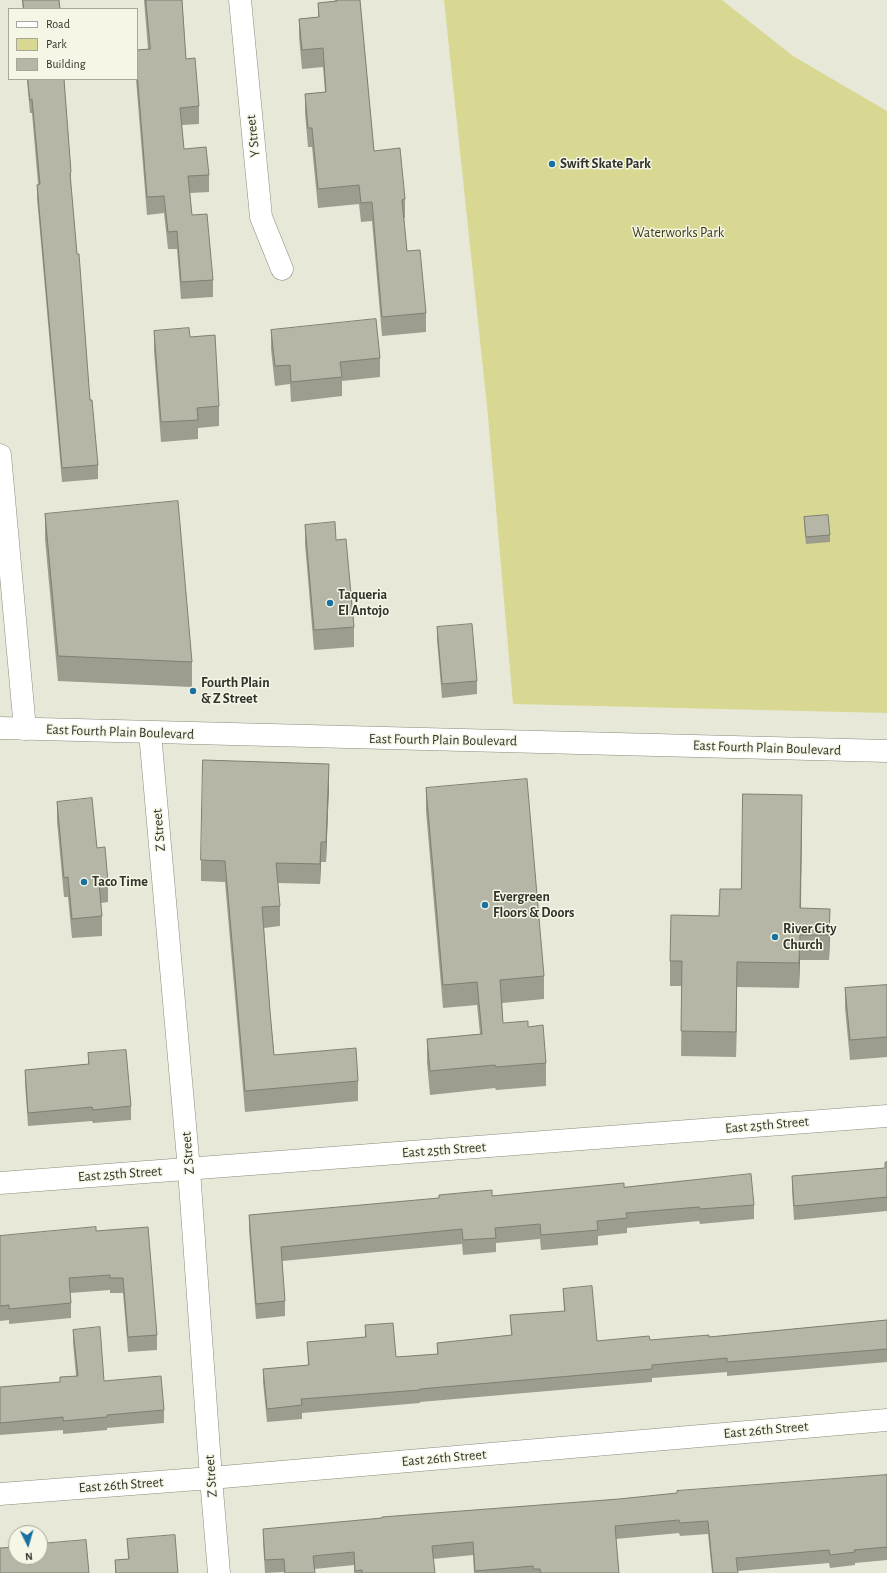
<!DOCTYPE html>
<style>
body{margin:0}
#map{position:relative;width:887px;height:1573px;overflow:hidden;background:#e8e8d8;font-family:"Alegreya Sans",sans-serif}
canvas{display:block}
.legend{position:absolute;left:8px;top:8px;width:130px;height:72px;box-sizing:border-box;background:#f5f6e5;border:1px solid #a7a89b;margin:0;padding:5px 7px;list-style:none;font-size:12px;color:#32332c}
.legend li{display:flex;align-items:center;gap:8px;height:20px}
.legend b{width:20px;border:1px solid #a7a89b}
.north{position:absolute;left:8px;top:1525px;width:40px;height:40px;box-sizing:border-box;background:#f5f6e5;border:1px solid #a7a89b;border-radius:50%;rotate:175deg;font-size:11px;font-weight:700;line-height:16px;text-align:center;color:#32332c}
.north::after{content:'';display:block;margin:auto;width:14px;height:18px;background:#1971a1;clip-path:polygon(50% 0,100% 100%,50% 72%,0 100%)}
</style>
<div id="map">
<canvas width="887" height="1573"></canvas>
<ul class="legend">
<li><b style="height:5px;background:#fff"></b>Road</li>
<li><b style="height:11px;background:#d8d892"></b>Park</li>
<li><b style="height:11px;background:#b5b6a6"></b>Building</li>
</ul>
<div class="north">N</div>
</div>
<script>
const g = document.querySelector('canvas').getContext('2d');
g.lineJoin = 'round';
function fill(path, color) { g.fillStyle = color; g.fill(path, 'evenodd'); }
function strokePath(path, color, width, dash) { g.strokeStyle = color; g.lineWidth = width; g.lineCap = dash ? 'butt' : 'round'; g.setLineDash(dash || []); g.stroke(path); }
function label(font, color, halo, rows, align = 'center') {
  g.font = font + ' "Alegreya Sans",sans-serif'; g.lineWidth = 3; g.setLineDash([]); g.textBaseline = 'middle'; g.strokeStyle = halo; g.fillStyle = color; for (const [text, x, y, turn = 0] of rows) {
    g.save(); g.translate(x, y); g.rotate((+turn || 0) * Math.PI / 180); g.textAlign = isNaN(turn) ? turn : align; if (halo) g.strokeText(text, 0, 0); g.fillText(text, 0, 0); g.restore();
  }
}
fill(new Path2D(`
 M 444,0 L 722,0 L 793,56 L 887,111 L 887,713 L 513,704 L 488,416 Z`), '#d8d892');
const street = new Path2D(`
 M 240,0 L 261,217 L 282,269
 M 0,455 L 25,729
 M 150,733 L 189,1170 L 211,1478 L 219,1573
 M 0,1183 L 887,1116
 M 0,1494 L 211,1478 L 887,1420`);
const secondary = new Path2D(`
 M 0,728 L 887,751`);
strokePath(street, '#8a8b7b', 23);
strokePath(secondary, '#8a8b7b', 23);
strokePath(street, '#fff', 22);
strokePath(secondary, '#fff', 22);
fill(new Path2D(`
 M 22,0 L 59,0 L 60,9 L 23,9 Z
 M 144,0 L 182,0 L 186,59 L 199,106 L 199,124 L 182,125 L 184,149 L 209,175 L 209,192 L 190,193 L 192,215 L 213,280 L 213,297 L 181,299 L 177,249 L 168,249 L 164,213 L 147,215 L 136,79 L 137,79 L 137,50 L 148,49 Z
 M 335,0 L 360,0 L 374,151 L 405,199 L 405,218 L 404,218 L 407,251 L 426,313 L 426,332 L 382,336 L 372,221 L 361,222 L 359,204 L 318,208 L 312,147 L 308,147 L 305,113 L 305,94 L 325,92 L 323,67 L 302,69 L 299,37 L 299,19 L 318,17 L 318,3 L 335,1 Z
 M 27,79 L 64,79 L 71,172 L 71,186 L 90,400 L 98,465 L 98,479 L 62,482 L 37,198 L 37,185 L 38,184 L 32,113 L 30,113 Z
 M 271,330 L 380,358 L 380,377 L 342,381 L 342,396 L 291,402 L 290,384 L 275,386 L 271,349 Z
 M 154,331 L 190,337 L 219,406 L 219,426 L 198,428 L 198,439 L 161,442 L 154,351 Z
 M 45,514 L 192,662 L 192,687 L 58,681 L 45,539 Z
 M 804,517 L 830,535 L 830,542 L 806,544 L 804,524 Z
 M 305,525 L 336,540 L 354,627 L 354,647 L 314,650 L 305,544 Z
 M 437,627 L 477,681 L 477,694 L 442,698 L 437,640 Z
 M 329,785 L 326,862 L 321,862 L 320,884 L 278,883 L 280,906 L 280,926 L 264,928 L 270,1011 L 274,1055 L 358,1081 L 358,1101 L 245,1112 L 225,882 L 201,881 L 201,860 Z
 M 426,788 L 544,976 L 544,999 L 502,1003 L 503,1023 L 528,1027 L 546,1063 L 546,1086 L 496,1090 L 495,1088 L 430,1095 L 427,1062 L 427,1039 L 480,1034 L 477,1005 L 443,1008 L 426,811 Z
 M 57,802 L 97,848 L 108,882 L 108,902 L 101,903 L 102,916 L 102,936 L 72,938 L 68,897 L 64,897 L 57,821 Z
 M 802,821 L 801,908 L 830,934 L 829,960 L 800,960 L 799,988 L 737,987 L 736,1057 L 681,1056 L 682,986 L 670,986 L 670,961 L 719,916 L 741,889 Z
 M 887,985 L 887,1057 L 850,1060 L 845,1008 L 845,988 Z
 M 88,1053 L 131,1106 L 131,1120 L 93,1123 L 92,1121 L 28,1126 L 25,1083 L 25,1070 L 88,1064 Z
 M 887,1162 L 887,1211 L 794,1220 L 792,1190 L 792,1176 L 885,1168 L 885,1163 Z
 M 624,1187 L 754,1205 L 754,1219 L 700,1224 L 699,1221 L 627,1228 L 627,1233 L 598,1236 L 598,1245 L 541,1250 L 540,1239 L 496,1243 L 496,1252 L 463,1255 L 462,1244 L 282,1261 L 285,1301 L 285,1316 L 256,1319 L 249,1230 L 249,1215 L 492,1196 Z
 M 96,1231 L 157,1335 L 157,1350 L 128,1352 L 123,1293 L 110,1293 L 110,1290 L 70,1293 L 71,1303 L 71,1318 L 9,1324 L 9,1320 L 0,1321 L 0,1236 Z
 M 563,1289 L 597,1341 L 650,1340 L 709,1337 L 887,1320 L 887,1362 L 727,1376 L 727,1372 L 652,1378 L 652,1382 L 420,1402 L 420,1403 L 302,1413 L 302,1419 L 267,1422 L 263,1382 L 263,1369 L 308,1365 L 307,1342 L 365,1337 L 365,1325 L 396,1357 L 437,1354 L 437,1343 L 511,1335 L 510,1315 L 564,1311 Z
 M 73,1330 L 104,1381 L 164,1410 L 164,1423 L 107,1428 L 107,1430 L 63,1434 L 63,1430 L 0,1435 L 0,1387 L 60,1382 L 60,1377 L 76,1376 L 73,1342 Z
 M 887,1475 L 887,1560 L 855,1563 L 855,1565 L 830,1568 L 829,1563 L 737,1571 L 738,1573 L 712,1573 L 708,1534 L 680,1536 L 679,1533 L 616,1539 L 619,1573 L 474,1573 L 473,1555 L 433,1559 L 435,1573 L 354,1573 L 354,1565 L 314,1569 L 315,1573 L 284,1573 L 284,1572 L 265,1573 L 263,1542 L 263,1529 L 619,1499 Z
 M 127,1539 L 178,1573 L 115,1573 L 115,1560 L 128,1559 Z`), '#9c9d8f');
fill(new Path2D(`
 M 329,764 L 329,785 L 326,862 L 326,842 Z
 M 802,795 L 802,821 L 800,934 L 800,908 Z
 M 321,842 L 321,862 L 320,884 L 320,864 Z
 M 830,909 L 830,934 L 829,960 L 829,935 Z
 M 800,935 L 800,960 L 799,988 L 799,963 Z
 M 737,962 L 737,987 L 736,1057 L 736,1032 Z`), '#7f7f74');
const building = new Path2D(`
 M 23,0 L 59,0 L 60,9 L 24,9 Z
 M 146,0 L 182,0 L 186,59 L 195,58 L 199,106 L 180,108 L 184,149 L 206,147 L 209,175 L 188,176 L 192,215 L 207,214 L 213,280 L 181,282 L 177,231 L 168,232 L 164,196 L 147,197 L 137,72 L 137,50 L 150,49 Z
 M 337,0 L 360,0 L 374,151 L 400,148 L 405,199 L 402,200 L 407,251 L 420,250 L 426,313 L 382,317 L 372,202 L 361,203 L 359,185 L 318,189 L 312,128 L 308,128 L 305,94 L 326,92 L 323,48 L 302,50 L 299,19 L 319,17 L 318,3 L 337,1 Z
 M 28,79 L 64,79 L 71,172 L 70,173 L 77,254 L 79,254 L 90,400 L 92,400 L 98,465 L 62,468 L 37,185 L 40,184 L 32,99 L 30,100 Z
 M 376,319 L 380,358 L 340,362 L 342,377 L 291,382 L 290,365 L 275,366 L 271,330 Z
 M 189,328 L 190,337 L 215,335 L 219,406 L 197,408 L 198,420 L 161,422 L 154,331 Z
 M 178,501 L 192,662 L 58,656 L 45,514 Z
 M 828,515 L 830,535 L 806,537 L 804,517 Z
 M 335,522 L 336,540 L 346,539 L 354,627 L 314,630 L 305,525 Z
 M 472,624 L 477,681 L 442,684 L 437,627 Z
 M 203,760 L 329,764 L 326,842 L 321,842 L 320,864 L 276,863 L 280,906 L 262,907 L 270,1011 L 274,1055 L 356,1048 L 358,1081 L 245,1091 L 225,861 L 201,860 Z
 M 527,779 L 544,976 L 500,980 L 503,1023 L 528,1021 L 528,1027 L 543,1025 L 546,1063 L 496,1067 L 495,1065 L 430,1071 L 427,1039 L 482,1034 L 477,982 L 443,985 L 426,788 Z
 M 743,794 L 802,795 L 800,908 L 830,909 L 829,935 L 800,935 L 799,963 L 737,962 L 736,1032 L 681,1031 L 682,961 L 670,961 L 671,915 L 719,916 L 720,889 L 741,889 Z
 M 92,798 L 97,848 L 105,847 L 108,882 L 99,883 L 102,916 L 72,919 L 68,877 L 64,878 L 57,802 Z
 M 887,985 L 887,1037 L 850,1040 L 845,988 Z
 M 126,1050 L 131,1106 L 93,1110 L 92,1107 L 28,1113 L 25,1070 L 89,1064 L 88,1053 Z
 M 887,1162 L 887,1197 L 794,1206 L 792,1176 L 885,1168 L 885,1163 Z
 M 751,1174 L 754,1205 L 700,1209 L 699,1207 L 626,1213 L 627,1218 L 597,1221 L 598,1230 L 541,1235 L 540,1224 L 495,1228 L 496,1238 L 463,1240 L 462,1229 L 281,1247 L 285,1301 L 256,1304 L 249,1215 L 439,1198 L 439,1195 L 492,1190 L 492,1196 L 624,1183 L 624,1187 Z
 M 96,1227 L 96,1231 L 148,1227 L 157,1335 L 128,1337 L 123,1278 L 110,1278 L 110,1275 L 69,1278 L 71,1303 L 9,1309 L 9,1305 L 0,1306 L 0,1236 Z
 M 592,1286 L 597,1341 L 649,1336 L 650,1340 L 709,1335 L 709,1337 L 887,1320 L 887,1349 L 727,1362 L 727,1358 L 652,1365 L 652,1369 L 420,1389 L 420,1390 L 301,1399 L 302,1405 L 267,1409 L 263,1369 L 309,1365 L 307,1342 L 366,1337 L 365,1325 L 393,1323 L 396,1357 L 438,1354 L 437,1343 L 512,1335 L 510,1315 L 565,1311 L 563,1289 Z
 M 100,1327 L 104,1381 L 161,1376 L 164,1410 L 107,1415 L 107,1417 L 63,1421 L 63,1417 L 0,1423 L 0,1387 L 60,1382 L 60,1377 L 78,1376 L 73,1330 Z
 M 887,1475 L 887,1547 L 854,1550 L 855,1552 L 830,1555 L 829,1550 L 736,1558 L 738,1573 L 713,1573 L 708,1521 L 680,1523 L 679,1520 L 615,1526 L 619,1573 L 541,1573 L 540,1569 L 533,1569 L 533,1566 L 475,1571 L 473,1542 L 432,1546 L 435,1573 L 362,1573 L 362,1570 L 355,1571 L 354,1552 L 313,1556 L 315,1573 L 285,1573 L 284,1559 L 265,1560 L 263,1529 L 382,1518 L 382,1517 L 619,1499 L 677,1493 L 677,1491 Z
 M 175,1535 L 178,1573 L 116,1573 L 115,1560 L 129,1559 L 127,1539 Z
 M 86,1540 L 89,1573 L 0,1573 L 0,1548 L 16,1547 L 16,1557 L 40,1557 L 40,1544 Z`);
fill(building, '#b5b6a6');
strokePath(building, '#7f7f74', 1);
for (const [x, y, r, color] of [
 [552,164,4,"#1971a1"],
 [330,603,4,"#1971a1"],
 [193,691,4,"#1971a1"],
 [84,882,4,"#1971a1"],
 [485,905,4,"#1971a1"],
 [775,937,4,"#1971a1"]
]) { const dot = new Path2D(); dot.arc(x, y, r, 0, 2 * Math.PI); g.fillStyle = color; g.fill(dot); strokePath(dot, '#f5f6e5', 1.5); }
label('14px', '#32332c', '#f5f6e5', [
 ["Y Street",253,136,-96],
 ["East Fourth Plain Boulevard",120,732,2],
 ["East Fourth Plain Boulevard",443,740,1],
 ["East Fourth Plain Boulevard",767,748,2],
 ["Z Street",159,830,-95],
 ["East 25th Street",767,1125,-5],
 ["East 25th Street",444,1150,-4],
 ["Z Street",188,1153,-95],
 ["East 25th Street",120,1174,-4],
 ["East 26th Street",766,1430,-5],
 ["East 26th Street",444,1458,-5],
 ["Z Street",211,1476,-94],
 ["East 26th Street",121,1485,-4]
]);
label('bold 14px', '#32332c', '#f5f6e5', [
 ["Swift Skate Park",560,164],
 ["Taqueria",338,595],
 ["El Antojo",338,611],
 ["Fourth Plain",201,683],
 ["& Z Street",201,699],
 ["Taco Time",92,882],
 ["Evergreen",493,897],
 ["Floors & Doors",493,913],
 ["River City",783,929],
 ["Church",783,945]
], 'left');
label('14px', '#393811', '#f5f6e5', [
 ["Waterworks Park",678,233]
]);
</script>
